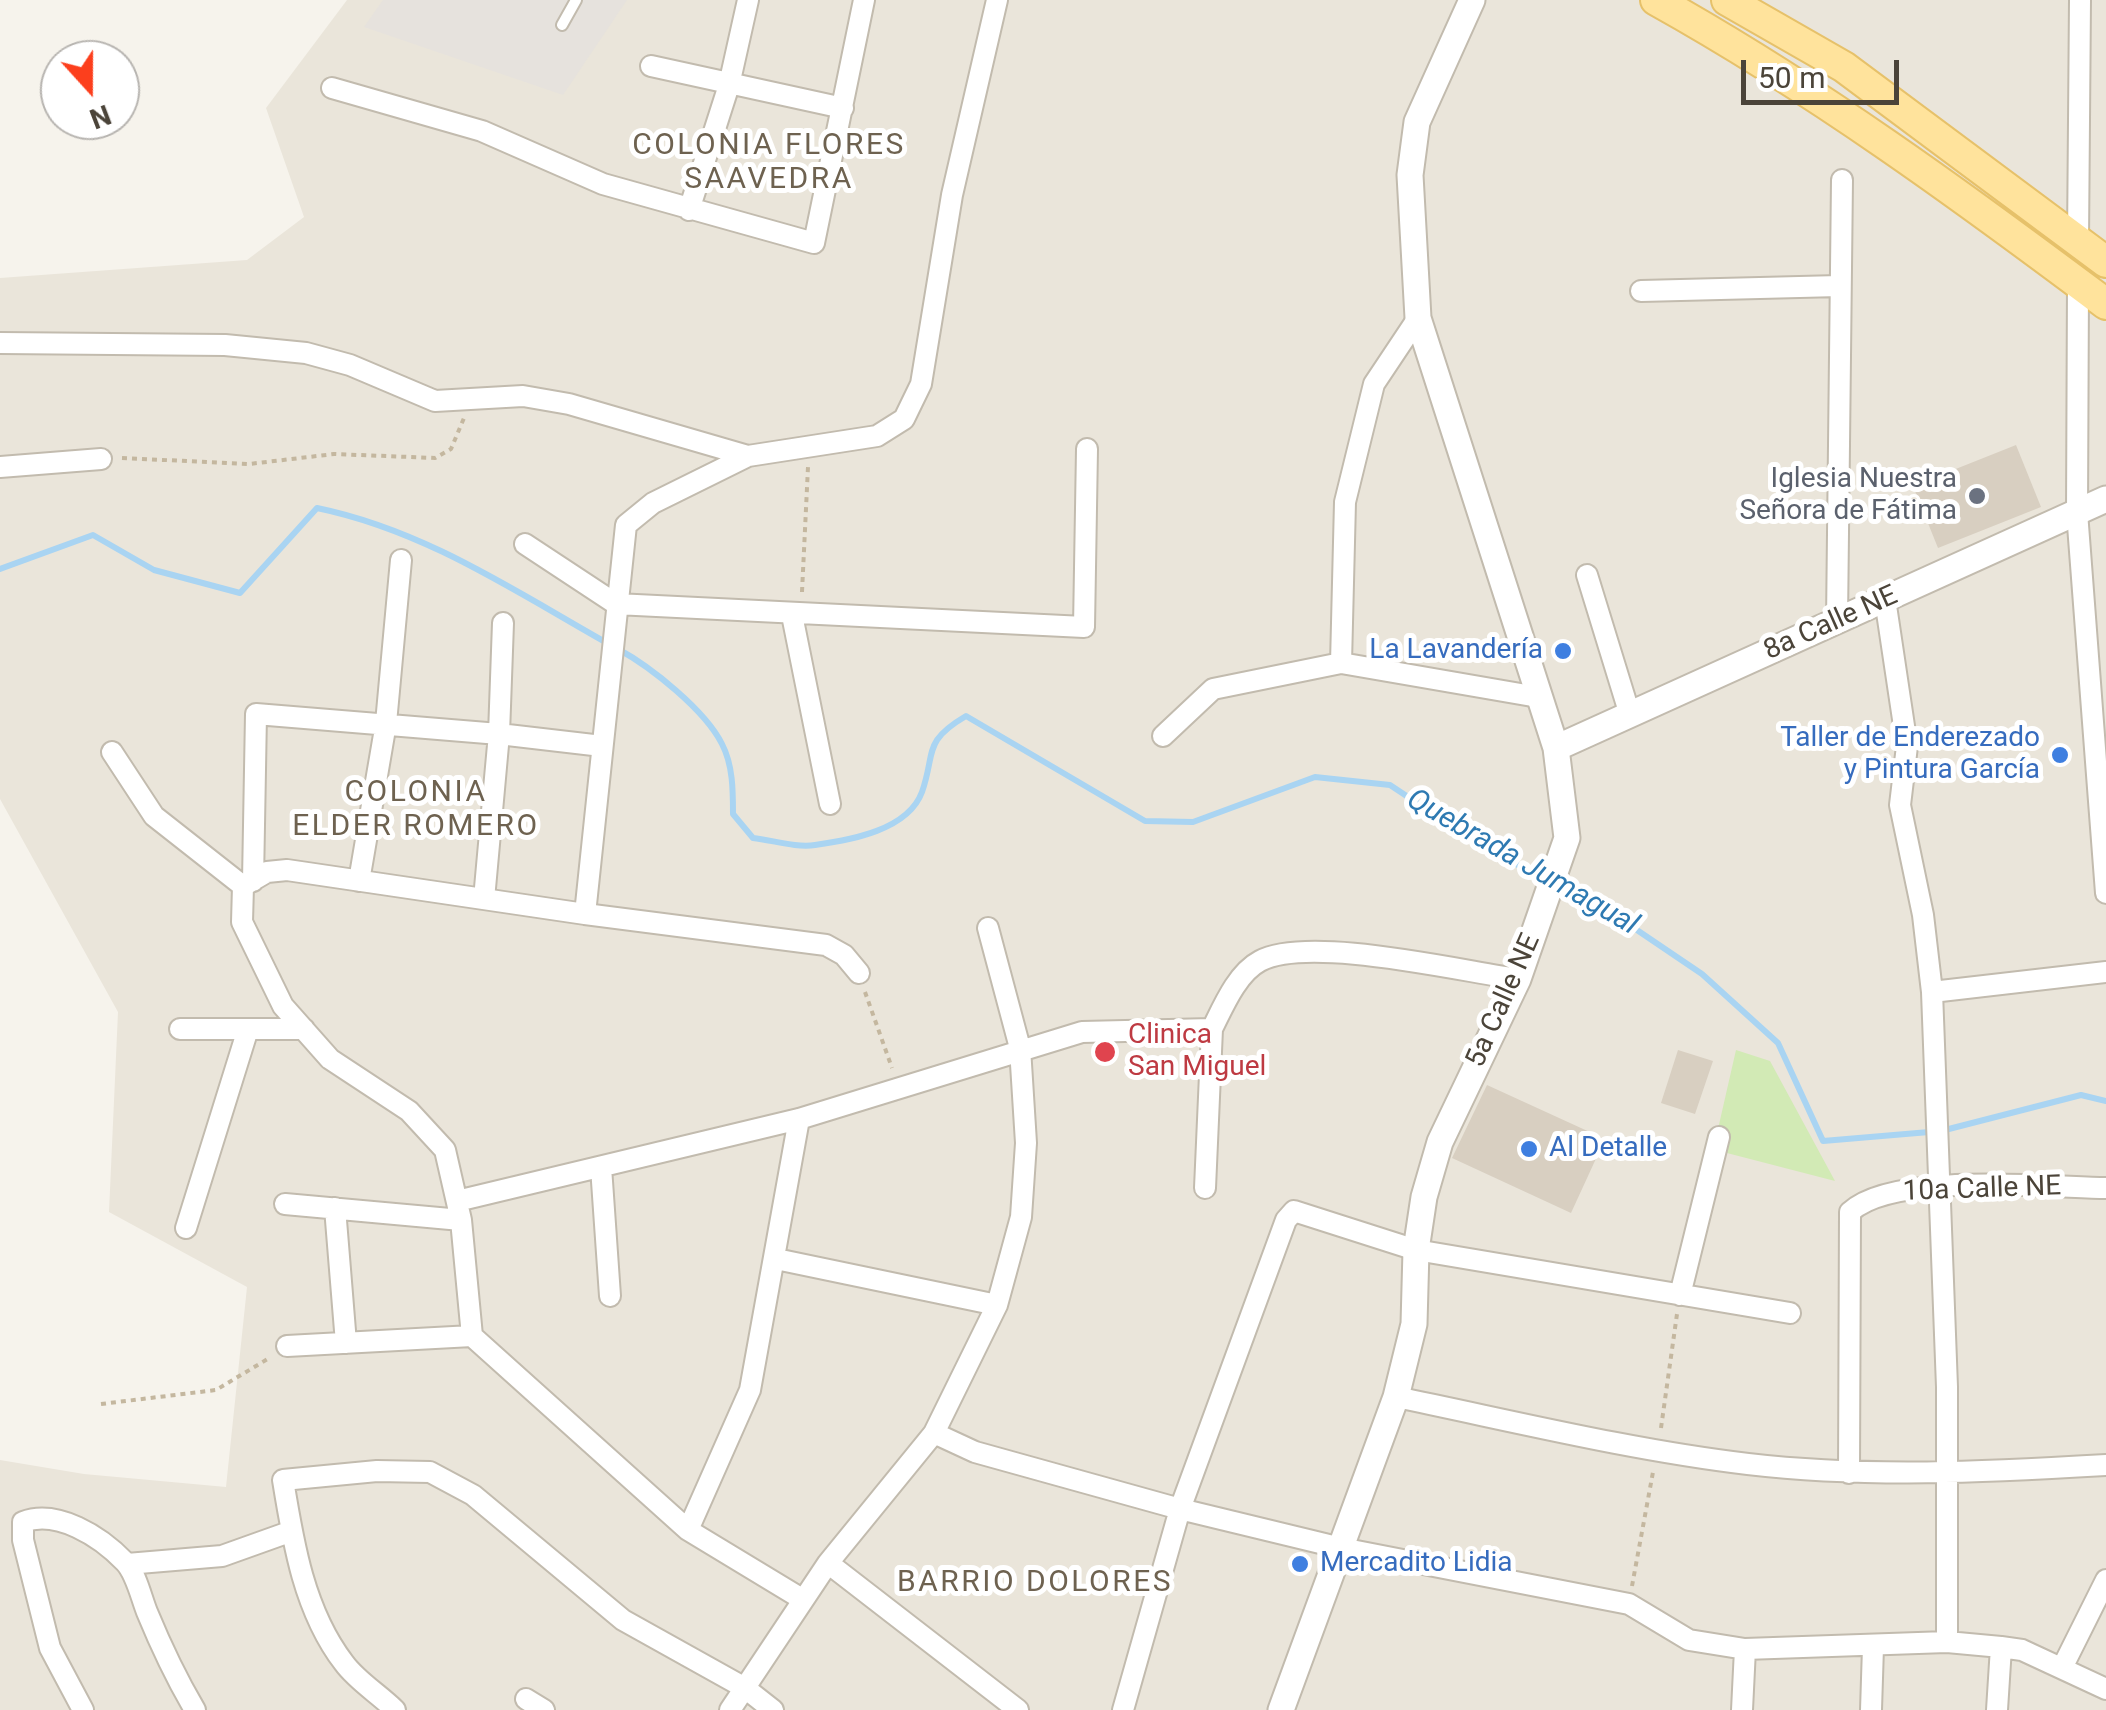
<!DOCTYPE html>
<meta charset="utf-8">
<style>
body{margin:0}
#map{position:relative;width:2106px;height:1710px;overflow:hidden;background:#f6f3ec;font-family:Roboto,sans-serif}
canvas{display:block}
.north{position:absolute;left:40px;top:40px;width:100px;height:100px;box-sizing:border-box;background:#fff;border:2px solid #b7b4b0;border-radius:50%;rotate:159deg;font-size:28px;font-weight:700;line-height:40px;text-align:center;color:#4b4439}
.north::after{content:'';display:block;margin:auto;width:35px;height:45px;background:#fc3f1d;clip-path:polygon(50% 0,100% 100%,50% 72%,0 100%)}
.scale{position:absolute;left:1741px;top:60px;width:158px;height:45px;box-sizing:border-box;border:5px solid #4b4439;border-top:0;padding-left:12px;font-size:30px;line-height:35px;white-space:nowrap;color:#4b4439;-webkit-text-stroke:8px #fff;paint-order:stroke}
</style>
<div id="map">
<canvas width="2106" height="1710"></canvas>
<div class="north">N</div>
<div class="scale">50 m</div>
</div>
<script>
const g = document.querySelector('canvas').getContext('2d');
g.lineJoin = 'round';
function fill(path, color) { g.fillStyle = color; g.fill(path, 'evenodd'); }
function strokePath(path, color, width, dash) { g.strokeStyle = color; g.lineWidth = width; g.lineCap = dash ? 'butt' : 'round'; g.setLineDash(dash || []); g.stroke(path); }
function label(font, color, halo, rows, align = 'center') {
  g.font = font + ' Roboto,sans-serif'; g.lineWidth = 10; g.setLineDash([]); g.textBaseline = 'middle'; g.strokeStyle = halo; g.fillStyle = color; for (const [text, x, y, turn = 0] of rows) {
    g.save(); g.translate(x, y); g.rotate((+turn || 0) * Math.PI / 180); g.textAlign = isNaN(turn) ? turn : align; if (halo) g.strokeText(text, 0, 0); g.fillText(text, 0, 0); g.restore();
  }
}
fill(new Path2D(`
 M 347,0 L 2106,0 L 2106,1710 L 0,1710 L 0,1460 L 84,1474 L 226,1487 L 247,1287 L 109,1212 L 118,1012 L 0,799 L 0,278 L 247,260 L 304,217 L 266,108 Z`), '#eae5da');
fill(new Path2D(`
 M 383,0 L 627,0 L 563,95 L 364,27 Z`), '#e6e2dd');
fill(new Path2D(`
 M 1736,1050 L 1770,1061 L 1835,1181 L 1723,1152 L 1729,1132 L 1718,1129 Z`), '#d2eab5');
strokePath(new Path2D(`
 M 0,569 L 93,535 L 154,570 L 240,593 L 317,508 C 424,530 513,590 607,643
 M 618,649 C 651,667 705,710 722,744 C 733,765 733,791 733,814 L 753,838 C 772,840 796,848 815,845 C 851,840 908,830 922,792 C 936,752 922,742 966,716 L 1145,821 L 1193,822 L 1315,777 L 1390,785 L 1491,852 L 1547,879
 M 1558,884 L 1597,903 L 1702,974 L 1778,1043 L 1823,1141 L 1941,1131 L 2081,1095 L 2106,1101`), '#a9d4f2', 6);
fill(new Path2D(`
 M 2016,445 L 2041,507 L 1938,548 L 1913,486 Z
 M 1678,1050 L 1713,1061 L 1695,1114 L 1661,1103 Z
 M 1487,1085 L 1605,1139 L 1571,1213 L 1452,1158 Z`), '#d8cfc1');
const service = new Path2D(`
 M 562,25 L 576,0`);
const minor = new Path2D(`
 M 651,66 L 843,108
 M 332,88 L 482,131 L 603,184 L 814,243 L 864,0
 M 689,210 L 729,85 L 748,0
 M 2078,241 L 2080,0
 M 2078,283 L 2077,512 L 2106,893
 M 1641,291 L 1839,286
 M 0,343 L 225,345 L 306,353 L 350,365 L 435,401 L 523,396 L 569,404 L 748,456
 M 0,467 L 101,459
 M 525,544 L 616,604 L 1084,627 L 1087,449
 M 1587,575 L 1630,715
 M 1885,599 L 1907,746 L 1900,805 L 1923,915 L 1932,992 L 1947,1387 L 1947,1642
 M 792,615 L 830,804
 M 1837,621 L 1842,180
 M 1341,663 L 1345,502 L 1374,384 L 1418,318
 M 1163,736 L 1213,689 L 1341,663 L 1538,697
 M 112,752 L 154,816 L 243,886
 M 253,881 L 256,714 L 499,734 L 503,623
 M 359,881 L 386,723 L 401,560
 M 484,899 L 499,734 L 602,746
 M 585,914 L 826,945 L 844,955 L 859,973
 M 1932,992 L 2106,972
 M 180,1029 L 304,1029
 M 601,1167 L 610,1296
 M 1205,1188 L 1212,1029
 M 457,1201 L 799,1119 L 1082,1032 L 1212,1029 C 1223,1007 1237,973 1260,961 C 1308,935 1460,971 1518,979
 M 285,1204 L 461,1220
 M 335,1208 L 346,1343
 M 186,1228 L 248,1029
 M 776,1259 L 997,1305
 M 1680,1295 L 1719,1137
 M 472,1336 L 461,1220 L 445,1150 L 409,1111 L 330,1059 L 283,1006 L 242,922 L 243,886 L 267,872 L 287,870 L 585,914 L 626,525 L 653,503 L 748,456 L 877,436 L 904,419 L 921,384 L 952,195 L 997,0
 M 287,1346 L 472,1336 L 688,1530 L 802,1599
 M 1396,1397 C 1513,1421 1630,1450 1748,1464 C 1868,1478 1986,1472 2106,1465
 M 934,1433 L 975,1452 L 1180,1509 L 1341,1548 L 1629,1604 L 1689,1640 L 1745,1649 L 1947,1642 L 2001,1647 L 2022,1650 L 2106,1689
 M 1849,1473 L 1850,1212 C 1893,1172 2046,1187 2106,1188
 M 688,1530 L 750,1390 L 799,1119
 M 828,1563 L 1018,1710
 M 127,1564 L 222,1556 L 292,1531
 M 2062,1668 L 2106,1580
 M 526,1699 L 544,1710
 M 83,1710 L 50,1648 L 23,1540 L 23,1522 C 57,1509 100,1536 125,1562 C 136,1573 141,1597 147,1612 C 161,1646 176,1678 195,1710
 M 395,1710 C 379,1694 357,1681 344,1663 C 304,1611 293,1542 283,1480 L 377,1471 L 430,1472 L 473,1495 L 623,1620 L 745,1688 L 773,1710
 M 730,1710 L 828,1563 L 934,1433 L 997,1305 L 1021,1217 L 1026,1143 L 1020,1048 L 988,928
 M 1123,1710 L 1180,1509 L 1286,1220 L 1294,1211 L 1416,1250 L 1790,1313
 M 1742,1710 L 1745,1649
 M 1871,1710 L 1873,1647
 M 1997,1710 L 2001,1647`);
const tertiary = new Path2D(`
 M 1556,748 L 2106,499
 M 1281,1710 L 1396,1397 L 1414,1324 L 1416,1250 L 1424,1197 L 1440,1142 L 1518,979 L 1567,838 L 1556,748 L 1418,318 L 1410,175 L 1417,122 L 1472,0`);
const primary = new Path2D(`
 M 1656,0 C 1814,88 1962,196 2106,304
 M 1727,0 L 1844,67 L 2106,262`);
strokePath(service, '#c2bbae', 14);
strokePath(minor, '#c2bbae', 24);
strokePath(tertiary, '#c2bbae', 29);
strokePath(primary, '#e6c16a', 34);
strokePath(new Path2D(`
 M 122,458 L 249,464 L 334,454 L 435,458 L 451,449 L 464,418
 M 802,592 L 808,467
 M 865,992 L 892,1068
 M 101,1404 L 216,1390 L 271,1357
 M 1661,1428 L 1677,1314
 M 1632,1586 L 1653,1472`), '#c4b79f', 4, [5, 5]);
strokePath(service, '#fff', 10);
strokePath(minor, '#fff', 20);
strokePath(tertiary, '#fff', 25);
strokePath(primary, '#ffe39c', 30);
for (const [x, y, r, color] of [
 [1977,496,10,"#6b7280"],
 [1563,651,10,"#3f7fe0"],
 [2060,755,10,"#3f7fe0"],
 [1105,1052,12,"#e0444e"],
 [1529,1149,10,"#3f7fe0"],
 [1300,1564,10,"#3f7fe0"]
]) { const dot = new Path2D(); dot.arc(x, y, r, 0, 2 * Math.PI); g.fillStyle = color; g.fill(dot); strokePath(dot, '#fff', 4); }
label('28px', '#5b616d', '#fff', [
 ["Iglesia Nuestra",1957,480],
 ["Señora de Fátima",1957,512]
], 'right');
label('28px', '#4b4439', '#fff', [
 ["8a Calle NE",1831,624,-24],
 ["5a Calle NE",1504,1001,-66],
 ["10a Calle NE",1982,1190,-2]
]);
label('28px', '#366cbe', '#fff', [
 ["La Lavandería",1543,651],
 ["Taller de Enderezado",2040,739],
 ["y Pintura García",2040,771],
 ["Al Detalle",1549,1149,"left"],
 ["Mercadito Lidia",1320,1564,"left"]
], 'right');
label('28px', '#be3a42', '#fff', [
 ["Clinica",1128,1036],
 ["San Miguel",1128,1068]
], 'left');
g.letterSpacing = '2.5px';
label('30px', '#6e6250', '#fff', [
 ["COLONIA FLORES",769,146],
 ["SAAVEDRA",769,180],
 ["COLONIA",416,793],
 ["ELDER ROMERO",416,827],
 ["BARRIO DOLORES",1035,1583]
]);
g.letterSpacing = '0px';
label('italic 30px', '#2e7ab2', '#fff', [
 ["Quebrada Jumagual",1522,863,30]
]);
</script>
